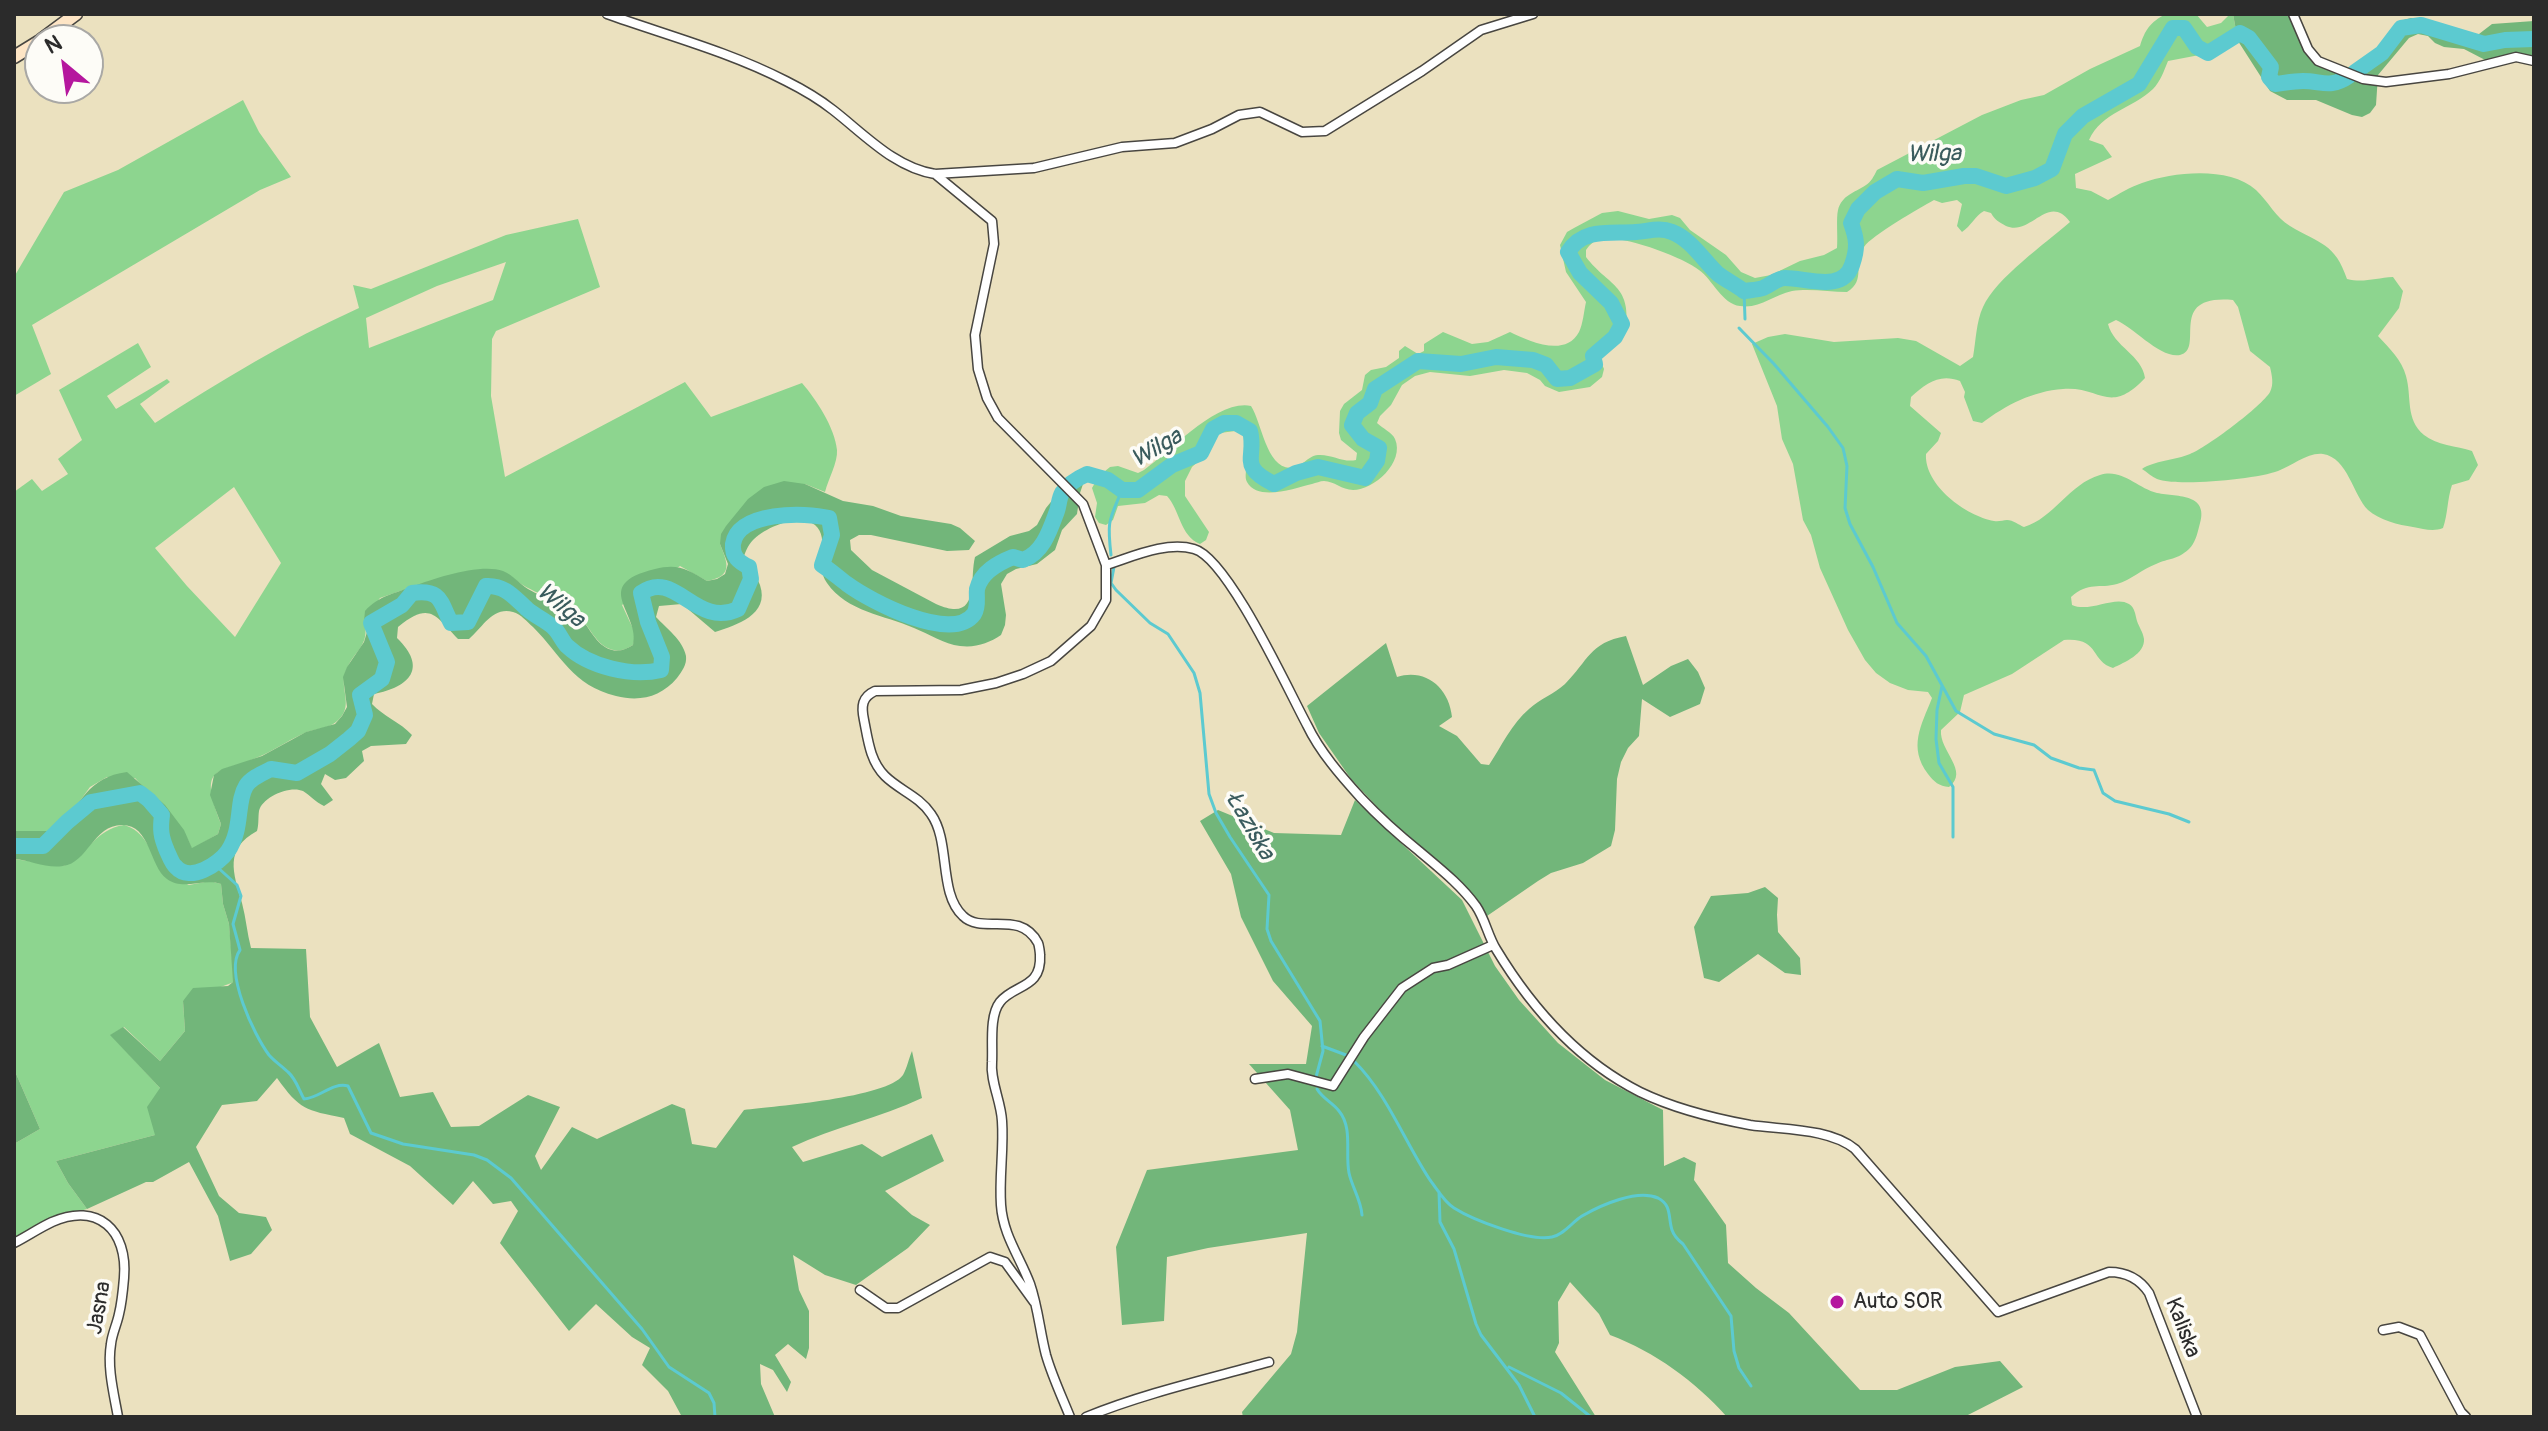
<!DOCTYPE html>
<meta charset="utf-8">
<style>
body{margin:0}
#map{position:relative;width:2548px;height:1431px;overflow:hidden;background:#ebe1bf;font-family:Pangolin,sans-serif}
canvas{display:block}
.frame{position:absolute;inset:0;border:16px solid #2b2b2b;pointer-events:none}
.north{position:absolute;left:24px;top:24px;width:80px;height:80px;box-sizing:border-box;background:#fdfcf7;border:2px solid #a9a8a5;border-radius:50%;rotate:331deg;font-size:22px;font-weight:700;line-height:32px;text-align:center;color:#2b2b2b}
.north::after{content:'';display:block;margin:auto;width:28px;height:36px;background:#b5179e;clip-path:polygon(50% 0,100% 100%,50% 72%,0 100%)}
</style>
<div id="map">
<canvas width="2548" height="1431"></canvas>
<div class="frame"></div>
<div class="north">N</div>
</div>
<script>
const g = document.querySelector('canvas').getContext('2d');
g.lineJoin = 'round';
function fill(path, color) { g.fillStyle = color; g.fill(path, 'evenodd'); }
function strokePath(path, color, width, dash) { g.strokeStyle = color; g.lineWidth = width; g.lineCap = dash ? 'butt' : 'round'; g.setLineDash(dash || []); g.stroke(path); }
function label(font, color, halo, rows, align = 'center') {
  g.font = font + ' Pangolin,sans-serif'; g.lineWidth = 7; g.setLineDash([]); g.textBaseline = 'middle'; g.strokeStyle = halo; g.fillStyle = color; for (const [text, x, y, turn = 0] of rows) {
    g.save(); g.translate(x, y); g.rotate((+turn || 0) * Math.PI / 180); g.textAlign = isNaN(turn) ? turn : align; if (halo) g.strokeText(text, 0, 0); g.fillText(text, 0, 0); g.restore();
  }
}
fill(new Path2D(`
 M 2166,14 L 2196,14 L 2207,27 L 2221,23 L 2230,14 L 2233,14 L 2238,41 L 2210,53 L 2168,61 C 2164,71 2160,82 2153,89 C 2132,109 2102,112 2089,140 L 2103,145 L 2112,157 L 2075,174 L 2076,188 L 2091,191 L 2108,200 C 2119,194 2130,187 2142,183 C 2174,172 2229,166 2256,190 C 2268,201 2276,218 2290,226 C 2320,244 2335,243 2347,279 C 2363,283 2376,278 2393,277 L 2403,291 L 2399,308 L 2378,336 C 2389,348 2402,360 2406,376 C 2412,397 2405,419 2424,435 C 2436,445 2457,446 2472,451 L 2478,465 L 2469,480 L 2452,485 C 2447,500 2448,514 2443,528 C 2433,532 2424,529 2413,527 C 2399,525 2379,520 2368,510 C 2353,495 2348,458 2323,454 C 2308,452 2292,466 2278,471 C 2257,479 2177,487 2157,479 C 2152,477 2147,472 2142,469 C 2153,461 2176,460 2190,454 C 2206,448 2262,406 2270,392 C 2274,384 2272,376 2270,367 L 2250,351 L 2238,307 L 2233,300 C 2165,294 2206,349 2180,355 C 2161,359 2133,327 2116,320 L 2108,324 C 2114,347 2142,355 2145,378 C 2109,416 2101,386 2063,389 C 2033,391 2006,405 1982,423 L 1973,421 L 1964,397 L 1965,392 L 1960,381 C 1940,373 1926,383 1911,397 L 1910,406 L 1941,433 L 1938,441 L 1926,454 C 1924,485 1966,516 1994,521 C 1999,522 2003,520 2007,520 C 2013,520 2019,525 2024,527 C 2054,518 2069,484 2100,475 C 2122,468 2137,488 2157,493 C 2178,497 2211,493 2199,527 C 2197,535 2195,543 2189,549 C 2177,560 2169,558 2156,564 C 2142,569 2131,580 2117,584 C 2099,589 2089,581 2071,597 L 2072,605 C 2090,613 2115,595 2129,604 C 2135,608 2135,614 2137,621 C 2139,627 2143,632 2144,639 C 2145,654 2125,662 2113,668 C 2090,661 2100,637 2064,640 L 2012,674 L 1964,695 L 1960,712 L 1941,730 C 1939,751 1970,771 1949,787 C 1939,786 1934,782 1928,774 C 1908,747 1921,726 1932,698 L 1928,692 L 1908,690 L 1890,683 L 1876,673 L 1865,660 L 1848,630 L 1820,568 L 1811,535 L 1803,520 L 1793,464 L 1782,439 L 1777,406 L 1752,344 L 1768,337 L 1785,334 L 1834,342 L 1898,338 L 1916,341 L 1960,366 L 1973,357 C 1976,341 1976,322 1983,307 C 1996,278 2045,244 2070,222 C 2048,192 2031,237 2006,226 C 1999,222 1995,220 1991,213 L 1984,211 C 1975,216 1971,226 1962,232 L 1957,226 L 1962,204 L 1957,200 L 1942,203 L 1934,200 C 1920,208 1872,235 1864,247 C 1852,263 1867,280 1847,292 C 1830,292 1809,288 1792,291 C 1773,295 1760,309 1740,306 C 1722,304 1713,280 1699,270 C 1683,257 1620,234 1601,239 C 1594,241 1590,244 1586,250 L 1586,257 C 1608,286 1631,284 1626,328 L 1598,342 L 1596,350 L 1604,369 L 1602,377 L 1590,387 L 1559,392 L 1545,386 L 1540,380 L 1527,373 L 1504,370 L 1470,376 L 1430,372 L 1415,376 L 1402,385 L 1391,405 L 1380,416 L 1377,423 C 1383,429 1392,432 1395,439 C 1405,462 1374,490 1353,490 C 1342,490 1334,481 1324,481 C 1320,481 1316,483 1312,484 C 1295,488 1258,502 1247,482 C 1242,473 1254,447 1250,434 L 1243,430 L 1220,433 L 1213,437 L 1204,449 L 1203,457 L 1192,467 L 1185,481 L 1185,496 L 1209,532 L 1206,540 L 1200,544 C 1180,536 1180,510 1167,496 L 1159,495 L 1145,503 L 1118,506 L 1113,520 L 1106,525 L 1099,523 L 1095,517 L 1097,503 L 1092,488 L 1099,476 L 1110,467 L 1118,466 L 1138,473 L 1144,470 C 1170,452 1217,399 1251,406 C 1262,423 1266,467 1290,468 C 1302,468 1307,456 1318,455 C 1332,454 1343,463 1356,460 L 1357,453 L 1341,440 L 1339,433 L 1340,411 L 1344,404 L 1362,390 L 1365,375 L 1371,370 L 1386,367 L 1399,358 L 1399,351 L 1405,346 L 1418,354 L 1424,351 L 1424,344 L 1443,332 L 1472,344 L 1488,342 L 1510,332 C 1529,341 1565,358 1579,332 C 1583,324 1584,311 1586,302 L 1566,272 L 1560,245 L 1567,232 L 1574,228 L 1602,213 L 1618,211 L 1649,219 L 1672,215 L 1680,218 L 1690,230 L 1726,255 L 1741,272 L 1755,278 L 1771,275 L 1800,261 L 1824,255 L 1837,248 C 1838,237 1836,218 1838,210 C 1842,195 1854,193 1866,185 C 1871,182 1874,176 1877,170 L 1982,115 L 2021,100 L 2044,95 L 2090,69 L 2140,46 C 2145,30 2150,22 2166,14 Z
 M 243,100 L 259,132 L 291,177 L 260,190 L 32,325 L 51,374 L 14,396 L 14,277 L 64,192 L 118,170 Z
 M 578,219 L 600,287 L 496,331 L 492,339 L 491,396 L 505,477 L 685,382 L 711,417 L 802,383 C 816,399 835,428 837,450 C 838,462 828,480 825,492 L 805,484 L 720,544 C 728,564 733,576 707,581 L 680,566 L 622,605 L 636,635 L 633,645 C 625,650 619,652 610,649 C 594,643 589,624 576,613 C 557,597 530,594 511,576 L 403,590 L 380,598 L 364,621 C 371,646 353,651 346,671 C 338,689 356,706 336,722 C 329,728 316,729 307,732 C 292,738 278,748 263,755 C 218,776 197,761 221,824 L 218,834 L 192,849 C 181,819 155,801 135,778 L 107,777 L 90,787 L 58,831 L 14,831 L 14,492 L 32,479 L 42,491 L 68,474 L 58,459 L 82,440 L 59,390 L 138,343 L 151,367 L 107,396 L 116,409 L 167,379 L 170,382 L 140,404 L 155,423 C 222,380 286,341 359,308 L 353,285 L 371,289 L 506,235 ZM 506,262 L 493,300 L 369,348 L 366,318 L 437,286 ZM 234,487 L 281,563 L 235,637 L 187,586 L 155,548 Z
 M 124,825 C 144,830 153,853 161,872 L 189,885 L 210,881 L 221,884 L 223,904 L 229,924 L 234,982 L 183,1001 L 185,1031 L 160,1061 L 124,1027 L 111,1035 L 160,1088 L 155,1135 L 56,1161 L 68,1183 L 87,1209 L 50,1219 L 14,1238 L 14,1144 L 40,1129 L 14,1069 L 14,859 L 63,866 C 87,856 95,829 124,825 Z`), '#8dd58f');
fill(new Path2D(`
 M 2233,14 L 2288,14 C 2306,58 2307,62 2352,80 L 2355,68 L 2378,50 L 2400,21 L 2411,18 L 2423,20 L 2463,35 L 2479,34 L 2492,24 L 2534,21 L 2534,61 L 2489,62 L 2464,49 L 2444,47 L 2435,43 L 2428,36 L 2418,34 L 2409,38 L 2378,75 L 2376,105 L 2370,113 L 2362,117 L 2352,115 L 2316,100 L 2287,100 L 2270,91 L 2238,41 Z
 M 1085,478 L 1080,493 L 1077,514 L 1062,530 L 1055,550 L 1037,564 L 1016,569 L 1007,574 L 1001,584 L 1006,615 L 1005,625 L 1001,635 C 989,643 976,648 960,646 C 944,644 929,634 914,628 C 885,615 847,612 827,583 C 814,565 831,539 815,525 C 800,512 764,528 753,540 C 748,545 746,551 744,556 C 748,567 756,575 760,585 C 770,615 736,625 715,632 L 682,604 L 659,606 L 656,617 C 666,628 683,640 686,656 C 687,665 682,671 677,678 C 661,697 640,702 616,696 C 572,685 562,656 533,627 C 527,622 521,614 513,612 C 493,606 482,628 469,639 L 458,639 C 435,615 430,601 398,627 L 397,638 C 428,668 410,687 374,694 L 372,704 C 383,716 400,722 412,735 L 406,744 L 371,746 L 362,751 L 364,761 L 346,778 L 335,780 L 325,774 L 321,784 L 333,800 L 324,806 C 315,802 310,795 303,791 C 290,785 262,797 259,811 C 258,818 259,824 257,831 C 224,849 233,872 242,903 C 246,918 247,933 251,948 L 306,949 L 310,1017 L 337,1067 L 379,1043 L 400,1097 L 433,1092 L 451,1127 L 479,1126 L 528,1095 L 560,1107 L 535,1156 L 541,1170 L 572,1127 L 597,1139 L 672,1104 L 685,1109 L 692,1144 L 716,1148 L 744,1110 C 775,1106 887,1098 903,1075 C 907,1068 909,1058 912,1051 L 922,1098 C 880,1118 834,1127 792,1147 L 803,1162 L 862,1144 L 882,1157 L 932,1134 L 944,1161 L 885,1191 L 912,1215 L 930,1225 L 908,1248 L 856,1285 L 825,1275 L 793,1255 L 799,1290 L 809,1311 L 809,1348 L 806,1359 L 788,1344 L 775,1355 L 791,1382 L 787,1392 L 773,1370 L 760,1364 L 761,1384 L 775,1417 L 682,1417 L 668,1391 L 642,1365 L 650,1348 L 632,1337 L 596,1304 L 569,1331 L 500,1243 L 518,1211 L 511,1201 L 493,1204 L 473,1181 L 453,1205 L 410,1166 L 350,1134 L 344,1118 C 305,1110 300,1110 277,1078 L 257,1101 L 222,1105 L 196,1147 L 219,1196 L 239,1213 L 266,1217 L 272,1230 L 251,1254 L 230,1261 L 218,1216 L 189,1162 L 153,1182 L 146,1182 L 87,1209 L 68,1183 L 56,1161 L 155,1135 L 147,1107 L 160,1088 L 110,1035 L 123,1027 L 160,1061 L 185,1031 L 183,1001 L 193,988 L 228,986 L 233,982 L 229,924 L 223,904 L 221,884 C 203,878 183,891 167,879 C 149,866 151,825 122,825 C 93,825 88,863 63,866 C 47,869 30,860 14,859 L 14,831 L 58,831 C 80,804 88,777 127,772 L 165,805 L 184,830 L 192,848 L 218,834 L 221,824 L 210,795 L 214,775 L 222,769 L 262,756 L 306,732 L 335,724 L 342,716 L 347,707 L 343,677 L 347,667 L 364,642 L 367,632 L 364,621 L 365,611 C 378,596 396,593 414,586 C 435,578 481,563 503,571 C 513,575 520,584 528,589 C 545,599 563,601 577,614 C 588,624 593,640 605,647 C 615,653 624,651 633,645 C 641,613 589,585 655,569 C 677,563 688,569 707,581 L 717,579 L 725,574 L 728,564 L 720,544 L 721,534 L 726,526 L 748,499 L 764,487 L 784,481 L 805,484 L 843,501 L 873,506 L 901,516 L 951,524 L 960,528 L 975,541 L 969,550 L 947,551 L 871,535 L 859,535 L 850,540 L 851,550 L 872,570 L 936,604 C 981,624 969,580 975,557 L 1010,536 L 1029,531 L 1037,525 L 1046,508 L 1059,492 Z
 M 1626,636 L 1643,685 L 1671,666 L 1688,659 L 1698,672 L 1705,688 L 1700,704 L 1670,717 L 1642,699 L 1639,736 L 1628,748 L 1621,762 L 1617,779 L 1615,830 L 1611,846 L 1583,863 L 1551,873 L 1538,881 L 1487,916 L 1467,889 L 1396,827 L 1351,779 L 1319,733 L 1307,706 L 1386,643 L 1397,677 C 1426,668 1449,688 1452,717 L 1439,726 L 1457,736 L 1481,764 L 1489,765 C 1501,747 1512,723 1529,709 C 1540,699 1554,694 1565,684 C 1589,660 1589,643 1626,636 Z
 M 1355,800 L 1462,900 L 1495,966 L 1519,1000 L 1558,1043 L 1605,1080 L 1663,1110 L 1664,1166 L 1684,1157 L 1696,1163 L 1694,1180 L 1726,1225 L 1728,1263 L 1756,1288 L 1789,1313 L 1860,1390 L 1897,1390 L 1955,1367 L 2000,1361 L 2023,1387 L 1964,1417 L 1727,1417 C 1695,1381 1655,1352 1610,1335 L 1599,1314 L 1570,1282 L 1558,1302 L 1559,1343 L 1555,1352 L 1596,1417 L 1243,1417 L 1242,1412 L 1291,1354 L 1297,1332 L 1307,1233 L 1208,1248 L 1167,1257 L 1164,1321 L 1122,1325 L 1116,1247 L 1147,1170 L 1298,1150 L 1290,1110 L 1249,1064 L 1306,1064 L 1312,1026 L 1273,981 L 1241,917 L 1231,874 L 1200,821 L 1218,810 L 1274,833 L 1341,835 Z
 M 1765,887 L 1778,898 L 1777,915 L 1778,932 L 1800,958 L 1801,975 L 1785,973 L 1758,954 L 1719,982 L 1704,978 L 1694,927 L 1711,896 L 1748,893 Z
 M 14,1069 L 40,1129 L 14,1144 Z`), '#72b67a');
strokePath(new Path2D(`
 M 1744,291 L 1745,319
 M 1739,328 L 1774,364 L 1828,427 L 1843,448 L 1847,466 L 1845,508 L 1850,524 L 1873,567 L 1897,623 L 1926,656 L 1956,711 L 1994,734 L 2034,745 L 2051,758 L 2079,768 L 2094,770 L 2103,793 L 2115,801 L 2169,814 L 2189,822
 M 1111,555 C 1107,520 1109,521 1122,490
 M 1114,567 L 1111,583 L 1116,590 L 1150,623 L 1168,634 L 1194,673 L 1200,693 L 1209,794 L 1216,813 L 1230,837 L 1269,895 L 1267,929 L 1271,941 L 1320,1021 L 1323,1051 L 1316,1077
 M 1942,686 L 1937,710 L 1936,739 L 1939,763 L 1953,787 L 1953,837
 M 215,865 L 237,885 L 241,896 L 233,924 L 240,950 C 224,972 254,1035 269,1055 C 275,1062 282,1066 288,1072 C 296,1079 299,1090 304,1099 C 320,1098 332,1082 348,1086 L 371,1133 L 403,1144 L 474,1155 L 487,1160 L 511,1178 L 642,1329 L 669,1367 L 709,1393 L 714,1403 L 715,1417
 M 1322,1046 L 1346,1055
 M 1354,1061 C 1388,1095 1404,1141 1430,1180 C 1437,1189 1444,1202 1454,1208 C 1473,1220 1530,1242 1552,1237 C 1565,1234 1572,1222 1582,1216 C 1601,1205 1637,1189 1658,1198 C 1672,1205 1668,1218 1672,1230 C 1674,1236 1678,1240 1683,1244 L 1731,1316 L 1734,1351 L 1739,1368 L 1751,1386
 M 1317,1089 C 1323,1099 1332,1102 1339,1111 C 1353,1128 1345,1153 1349,1173 C 1352,1187 1361,1200 1362,1215
 M 1439,1192 L 1440,1222 L 1454,1249 L 1476,1324 L 1481,1335 L 1519,1385 L 1535,1417
 M 1509,1367 L 1561,1393 L 1591,1417`), '#5ccad0', 3);
strokePath(new Path2D(`
 M 2355,72 L 2382,53 L 2401,28 L 2421,25 L 2484,44 L 2505,40 L 2534,39
 M 14,846 L 43,846 L 67,822 L 91,802 L 140,793 L 149,800 L 162,815 C 160,830 161,837 167,851 C 169,855 172,864 176,867 C 190,883 219,864 228,851 C 243,829 236,802 246,786 C 251,778 263,773 271,769 L 297,773 L 330,754 L 349,739 L 358,731 L 365,715 L 360,695 L 382,679 L 387,662 L 371,623 L 402,605 L 412,593 C 442,589 440,602 451,623 L 468,622 L 486,586 C 505,585 514,597 527,609 C 535,616 545,620 553,627 C 559,632 562,641 567,646 C 589,667 632,677 661,670 L 662,657 L 648,622 L 641,593 C 675,568 696,629 738,609 L 751,579 L 749,567 C 739,562 732,557 733,544 C 738,511 805,512 829,518 L 832,535 L 822,565 C 831,571 839,578 847,584 C 870,601 952,644 974,614 C 979,606 976,597 977,589 C 981,572 998,563 1013,557 L 1023,560 C 1043,553 1050,530 1057,511 C 1059,505 1059,498 1062,493 C 1068,484 1078,478 1087,474 L 1108,480 L 1122,490 L 1138,490 L 1172,465 L 1201,453 L 1213,429 L 1224,423 L 1236,423 L 1250,431 C 1257,457 1237,466 1274,484 L 1296,473 L 1318,467 L 1365,478 L 1377,461 L 1379,448 L 1363,439 L 1352,425 L 1357,413 L 1370,403 L 1375,389 L 1418,361 L 1461,364 L 1496,357 L 1533,360 L 1546,365 L 1557,379 L 1570,378 L 1595,364 L 1593,356 L 1615,337 L 1622,324 L 1611,303 L 1580,273 L 1568,252 C 1584,227 1611,234 1636,232 C 1649,231 1660,227 1672,232 C 1692,240 1703,260 1718,274 C 1726,280 1736,285 1744,291 C 1750,290 1757,290 1763,288 C 1771,285 1777,278 1785,278 C 1807,278 1843,293 1852,265 C 1858,248 1857,239 1851,223 L 1858,209 L 1875,192 L 1897,179 L 1923,183 L 1964,176 L 1976,176 L 2006,186 L 2035,178 L 2052,169 L 2065,134 L 2083,116 L 2139,84 L 2173,28 L 2184,28 L 2197,47 L 2208,53 L 2240,33 L 2249,38 L 2271,67 L 2269,77 L 2275,84 C 2284,83 2294,81 2303,81 C 2322,81 2330,89 2349,76`), '#5ccad0', 16);
const street = new Path2D(`
 M 607,14 C 666,35 730,52 786,81 C 802,89 819,99 833,110 C 864,134 895,168 935,174 L 1034,168 L 1122,147 L 1175,143 L 1212,129 L 1239,115 L 1260,112 L 1302,132 L 1325,131 L 1422,71 L 1481,30 L 1533,14
 M 2293,14 L 2308,49 L 2318,61 L 2363,79 L 2386,82 L 2449,74 L 2516,57 L 2534,61
 M 935,174 L 992,221 L 994,244 L 975,335 L 978,369 L 987,398 L 998,418 L 1083,504 L 1106,565 L 1106,600 L 1091,626 L 1051,661 L 1023,674 L 996,683 L 961,690 L 875,691 C 862,697 861,706 864,720 C 868,740 870,761 885,776 C 899,790 919,796 931,814 C 951,842 938,893 963,916 C 982,935 1020,909 1038,943 C 1039,945 1040,953 1040,955 C 1042,989 1014,984 1000,1002 C 989,1016 993,1045 992,1062 C 990,1081 1001,1101 1002,1121 C 1004,1149 999,1177 1001,1205 C 1003,1235 1020,1257 1030,1284 C 1038,1307 1040,1332 1046,1355 C 1052,1376 1062,1397 1070,1417
 M 1106,565 C 1132,557 1166,541 1194,549 C 1228,558 1289,692 1307,725 C 1320,752 1341,776 1361,798 C 1379,817 1399,835 1419,851 C 1439,868 1460,884 1476,906 C 1485,919 1488,936 1496,949 C 1531,1007 1579,1061 1640,1092 C 1675,1109 1712,1118 1750,1125 C 1783,1130 1829,1128 1855,1149 L 1998,1312 L 2109,1272 C 2126,1272 2139,1278 2149,1293 L 2197,1417
 M 1255,1079 L 1288,1074 L 1333,1086 L 1364,1037 L 1402,988 L 1433,968 L 1448,965 L 1493,945
 M 14,1243 C 26,1237 39,1228 52,1222 C 98,1202 128,1230 124,1278 C 123,1290 122,1302 119,1314 C 117,1324 112,1334 111,1344 C 107,1368 114,1394 118,1417
 M 860,1290 L 886,1308 L 898,1308 L 990,1257 L 1005,1262 L 1034,1302
 M 2383,1330 L 2399,1327 L 2420,1335 L 2461,1412 L 2466,1417
 M 1086,1417 C 1145,1393 1208,1379 1269,1362`);
const secondary = new Path2D(`
 M 41,40 L 76,14
 M 14,57 L 40,41`);
strokePath(street, '#484641', 11);
strokePath(secondary, '#484641', 15);
strokePath(street, '#fff', 8);
strokePath(secondary, '#fee5c5', 12);
for (const [x, y, r, color] of [
 [1837,1302,8,"#b5179e"]
]) { const dot = new Path2D(); dot.arc(x, y, r, 0, 2 * Math.PI); g.fillStyle = color; g.fill(dot); strokePath(dot, '#fdfcf7', 3); }
label('22px', '#2b2b2b', '#fdfcf7', [
 ["Auto SOR",1853,1302]
], 'left');
label('22px', '#2b2b2b', '#fdfcf7', [
 ["Jasna",100,1308,-80],
 ["Kaliska",2182,1328,69]
]);
label('italic 24px', '#3a5b5d', '#fdfcf7', [
 ["Wilga",1934,155,-1],
 ["Wilga",1157,449,-30],
 ["Wilga",560,606,40],
 ["Łaziska",1249,826,60]
]);
</script>
